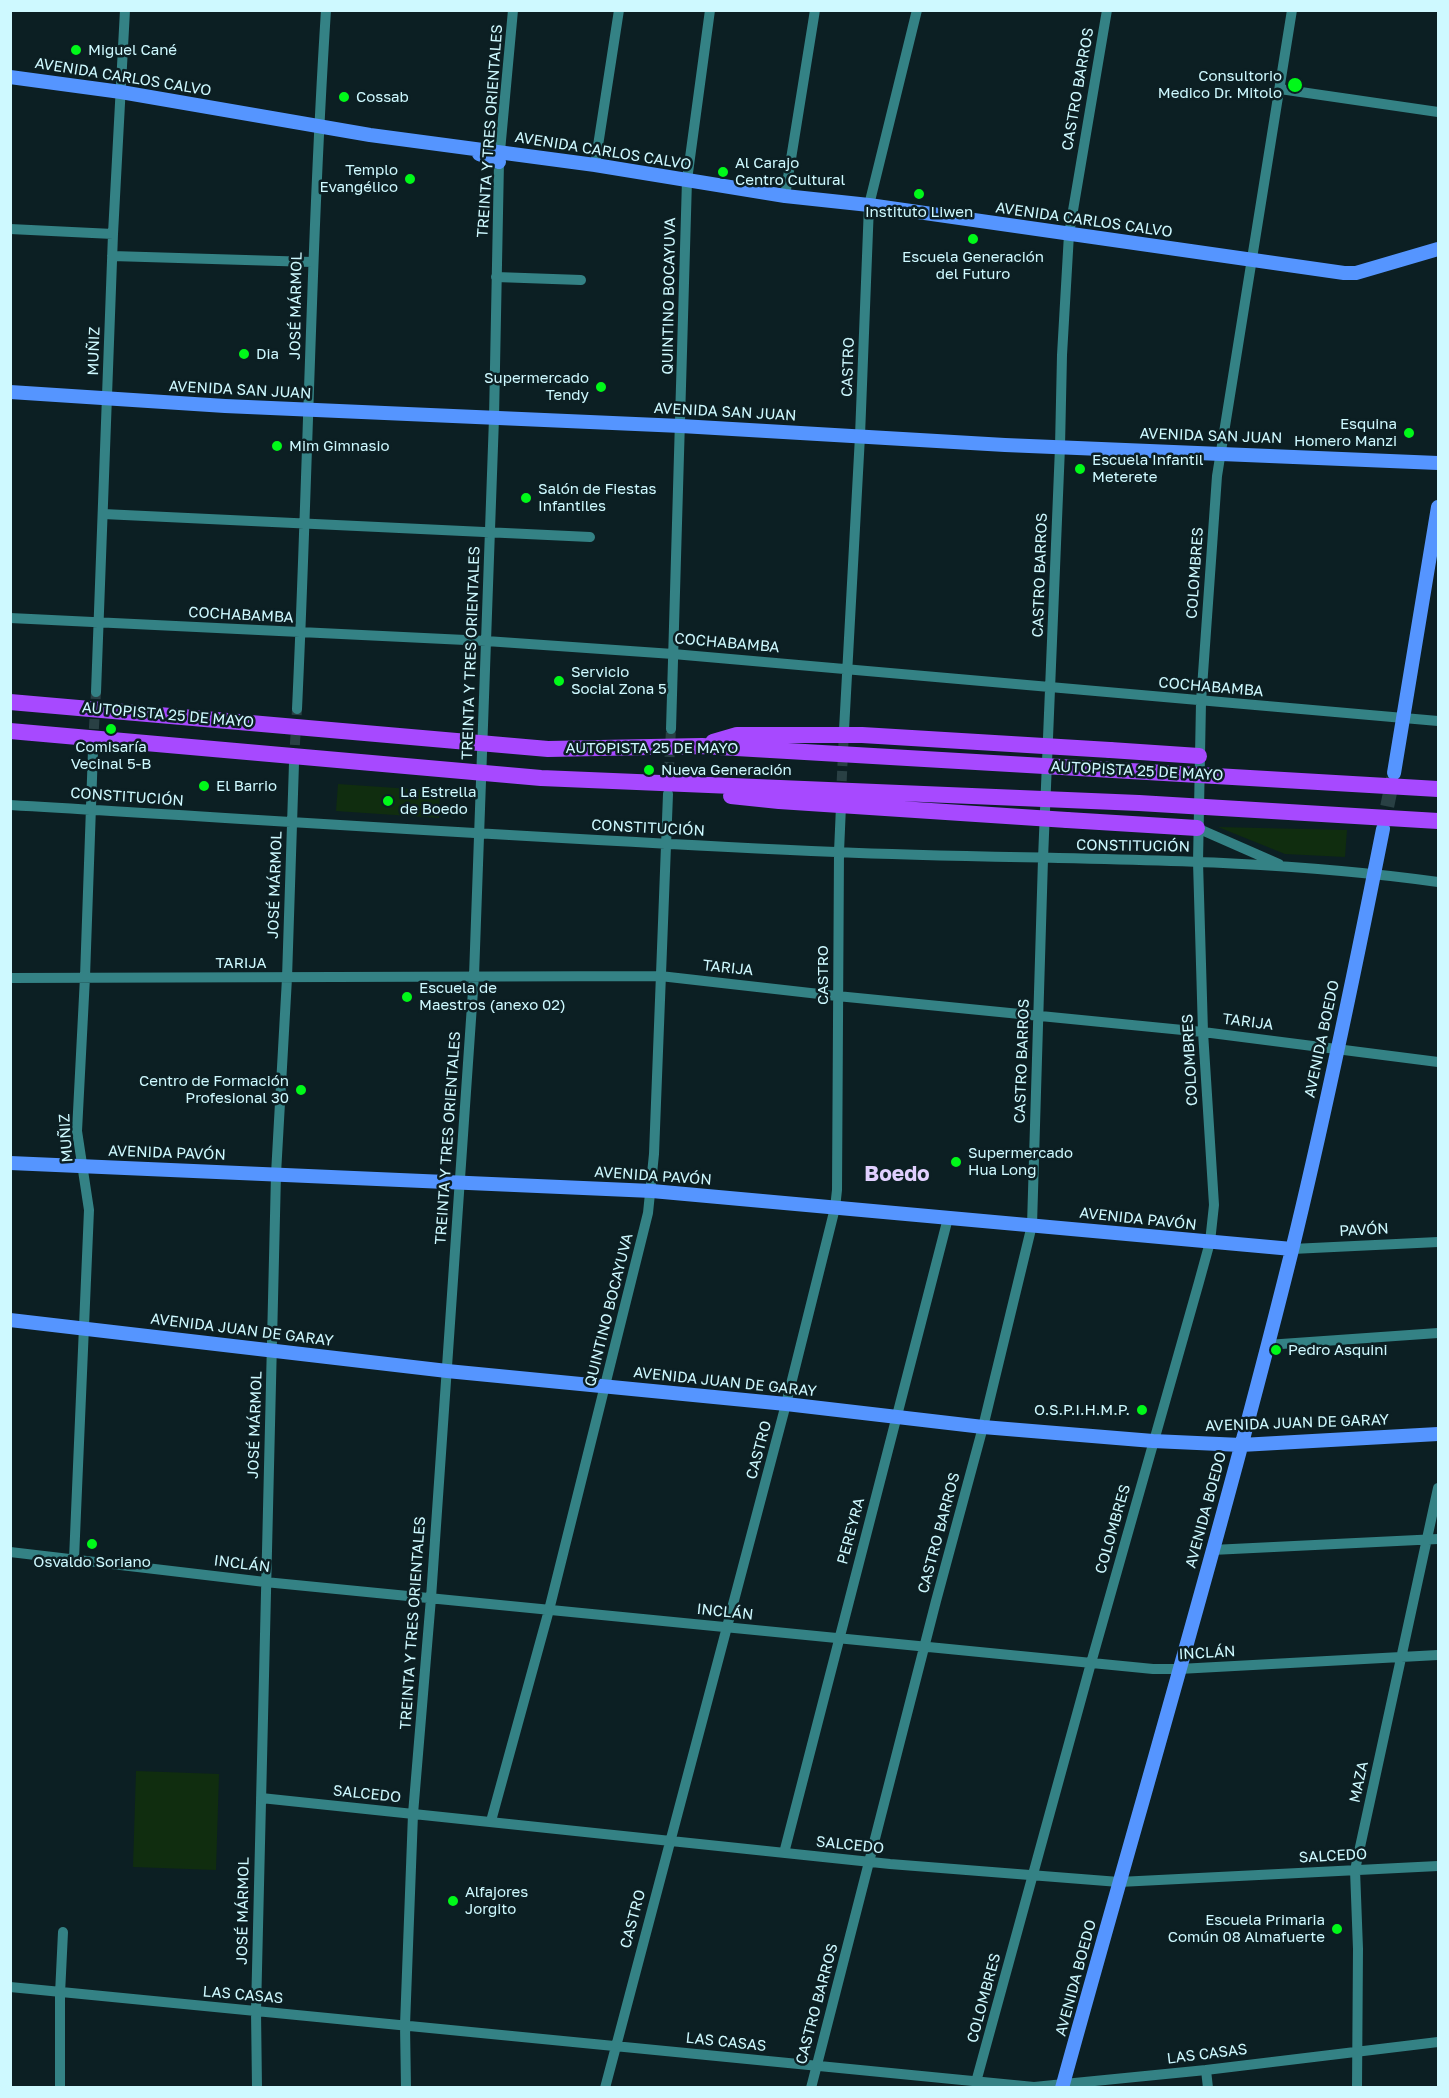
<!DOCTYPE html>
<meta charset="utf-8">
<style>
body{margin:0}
#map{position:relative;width:1449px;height:2098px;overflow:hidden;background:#0c1f23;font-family:"Golos Text",sans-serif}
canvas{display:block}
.frame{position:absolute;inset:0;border:12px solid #cef9ff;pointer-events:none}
</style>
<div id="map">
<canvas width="1449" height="2098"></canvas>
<div class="frame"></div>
</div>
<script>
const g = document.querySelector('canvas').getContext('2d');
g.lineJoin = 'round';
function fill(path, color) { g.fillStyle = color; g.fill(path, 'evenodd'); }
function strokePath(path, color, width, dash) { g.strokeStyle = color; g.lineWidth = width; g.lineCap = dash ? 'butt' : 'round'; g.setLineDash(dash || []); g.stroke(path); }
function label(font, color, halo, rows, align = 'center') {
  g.font = font + ' "Golos Text",sans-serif'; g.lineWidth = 5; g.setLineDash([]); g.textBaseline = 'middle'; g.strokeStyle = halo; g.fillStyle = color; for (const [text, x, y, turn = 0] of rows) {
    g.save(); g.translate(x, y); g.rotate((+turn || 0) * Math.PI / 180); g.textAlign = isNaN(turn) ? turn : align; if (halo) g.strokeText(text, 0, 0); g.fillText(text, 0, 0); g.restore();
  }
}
fill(new Path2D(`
 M 338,784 L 440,791 L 439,818 L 336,811 Z
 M 1218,827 L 1347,830 L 1345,857 L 1285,854 Z
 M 136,1771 L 219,1774 L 216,1870 L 133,1867 Z`), '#102d0f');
strokePath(new Path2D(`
 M 93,744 L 96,692
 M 294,760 L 297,709
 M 668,787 L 671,729
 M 841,796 L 844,731`), '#294044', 10, [10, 5]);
strokePath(new Path2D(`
 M 1383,827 L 1393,778`), '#294044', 14, [14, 7]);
strokePath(new Path2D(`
 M 1280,89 L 1438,112
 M 595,165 L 619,10
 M 785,196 L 815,10
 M 10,229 L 113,234
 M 112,256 L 312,262
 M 496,277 L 581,280
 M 103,514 L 590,537
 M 10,618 L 486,641 L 673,654 L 1438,721
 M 96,692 L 113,234 L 125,10
 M 297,709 C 308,476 311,243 326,10
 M 671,729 L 687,180 L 710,10
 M 844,730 L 860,436 L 869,205 L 917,10
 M 10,805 C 286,821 560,840 836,852 C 1037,861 1239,854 1438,882
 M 1197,828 L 1279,864
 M 10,978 L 660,976 L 837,996 L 1203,1032 L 1438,1062
 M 1292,1249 L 1438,1242
 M 1267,1345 L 1438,1333
 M 1212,1550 L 1438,1539
 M 10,1552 L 265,1582 L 1153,1669 L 1179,1669 L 1438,1655
 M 74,1559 L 89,1210 L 77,1131 L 85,977 L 93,750
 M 261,1798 L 890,1864 L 1119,1882 L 1438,1866
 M 491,1821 L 549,1610 L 648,1213 L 654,1154 L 668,794
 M 784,1853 L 948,1218
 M 10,1987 L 1034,2087 L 1206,2070 L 1438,2042
 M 1206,2070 L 1208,2088
 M 976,2082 L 1091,1663 L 1199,1282 L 1210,1242 L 1214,1205 L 1203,1032 L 1198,862 L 1201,702 L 1217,476 L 1292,10
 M 60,2088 L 60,1994 L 63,1932
 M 257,2088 L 256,2011 L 276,1174 L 287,978 L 294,763
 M 406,2088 L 405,2025 L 413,1814 L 431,1598 L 474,976 L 494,418 L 499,162 L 513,10
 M 605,2088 L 786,1404 L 835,1208 L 837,1190 L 839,852 L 841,806
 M 811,2088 L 936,1601 L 983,1427 L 1032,1225 L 1043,859 L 1060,447 L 1062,355 L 1069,234 L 1107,10
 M 1357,2088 L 1358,1949 L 1355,1870 L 1438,1488`), '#348285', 10);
strokePath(new Path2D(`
 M 10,77 L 121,92 L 370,135 L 595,165 L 785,196 L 869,205 L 1344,273 L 1356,273 L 1438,249
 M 479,154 L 499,162
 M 10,392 L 225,406 L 681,426 L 1005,445 L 1438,463
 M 1394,773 L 1438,507
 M 10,1163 L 652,1191 L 1292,1249
 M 10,1320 L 447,1371 L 786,1404 L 983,1427 L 1153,1441 L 1241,1445 L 1438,1434
 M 1062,2088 C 1139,1809 1222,1531 1292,1250 C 1326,1111 1355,970 1383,829`), '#5595ff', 14);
strokePath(new Path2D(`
 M 1110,750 L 1199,756
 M 1067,820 L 1197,828`), '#a749ff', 16);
strokePath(new Path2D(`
 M 10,702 L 548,749 L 702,746 L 1438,789
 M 10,731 L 541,778 L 1139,803 L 1438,821
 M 713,742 L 737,735 L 862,735 L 1110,750
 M 731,796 L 779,801 L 1067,820`), '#a749ff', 16);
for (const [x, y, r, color] of [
 [76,50,6,"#00f919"],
 [1295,85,8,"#00f919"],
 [344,97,6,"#00f919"],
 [723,172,6,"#00f919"],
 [410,179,6,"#00f919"],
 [919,194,6,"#00f919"],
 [973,239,6,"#00f919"],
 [244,354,6,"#00f919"],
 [601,387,6,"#00f919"],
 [1409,433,6,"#00f919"],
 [277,446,6,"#00f919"],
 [1080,469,6,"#00f919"],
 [526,498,6,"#00f919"],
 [559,681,6,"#00f919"],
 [111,729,6,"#00f919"],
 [649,770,6,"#00f919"],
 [204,786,6,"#00f919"],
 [388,801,6,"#00f919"],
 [407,997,6,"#00f919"],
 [301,1090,6,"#00f919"],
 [956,1162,6,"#00f919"],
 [1276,1350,6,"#00f919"],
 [1142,1410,6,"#00f919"],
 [92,1544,6,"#00f919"],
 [453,1901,6,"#00f919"],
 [1337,1929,6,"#00f919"]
]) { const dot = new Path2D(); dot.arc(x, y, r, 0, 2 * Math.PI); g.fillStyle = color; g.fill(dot); strokePath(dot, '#0c1f23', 2); }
label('15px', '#cef9ff', '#0c1f23', [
 ["Miguel Cané",88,50],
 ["Consultorio",1282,76,"right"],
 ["Medico Dr. Mitolo",1282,93,"right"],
 ["Cossab",356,97],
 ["Al Carajo",735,163],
 ["Centro Cultural",735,180],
 ["Templo",398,170,"right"],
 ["Evangélico",398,187,"right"],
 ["Instituto Liwen",919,212,"center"],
 ["Escuela Generación",973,257,"center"],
 ["del Futuro",973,274,"center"],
 ["Dia",256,354],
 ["Supermercado",589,378,"right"],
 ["Tendy",589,395,"right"],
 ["Esquina",1397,424,"right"],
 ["Homero Manzi",1397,441,"right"],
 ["Mim Gimnasio",289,446],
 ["Escuela Infantil",1092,460],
 ["Meterete",1092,477],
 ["Salón de Fiestas",538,489],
 ["Infantiles",538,506],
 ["Servicio",571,672],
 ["Social Zona 5",571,689],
 ["Comisaría",111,747,"center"],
 ["Vecinal 5-B",111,764,"center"],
 ["Nueva Generación",661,770],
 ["El Barrio",216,786],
 ["La Estrella",400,792],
 ["de Boedo",400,809],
 ["Escuela de",419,988],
 ["Maestros (anexo 02)",419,1005],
 ["Centro de Formación",289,1081,"right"],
 ["Profesional 30",289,1098,"right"],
 ["Supermercado",968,1153],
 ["Hua Long",968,1170],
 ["Pedro Asquini",1288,1350],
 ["O.S.P.I.H.M.P.",1130,1410,"right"],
 ["Osvaldo Soriano",92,1562,"center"],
 ["Alfajores",465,1892],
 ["Jorgito",465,1909],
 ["Escuela Primaria",1325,1920,"right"],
 ["Común 08 Almafuerte",1325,1937,"right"]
], 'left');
label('15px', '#cef9ff', '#0c1f23', [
 ["AVENIDA CARLOS CALVO",123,77,9],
 ["CASTRO BARROS",1078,89,-80],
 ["TREINTA Y TRES ORIENTALES",490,131,-86],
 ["AVENIDA CARLOS CALVO",603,151,9],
 ["AVENIDA CARLOS CALVO",1084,220,8],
 ["QUINTINO BOCAYUVA",669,296,-89],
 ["JOSÉ MÁRMOL",296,306,-89],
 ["MUÑIZ",94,351,-88],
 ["CASTRO",848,367,-88],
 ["AVENIDA SAN JUAN",240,390,3],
 ["AVENIDA SAN JUAN",725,412,3],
 ["AVENIDA SAN JUAN",1211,436,2],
 ["COLOMBRES",1195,573,-86],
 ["CASTRO BARROS",1040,575,-88],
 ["COCHABAMBA",241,615,3],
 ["COCHABAMBA",727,643,5],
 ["TREINTA Y TRES ORIENTALES",471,653,-88],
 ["COCHABAMBA",1211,687,5],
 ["AUTOPISTA 25 DE MAYO",168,715,5],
 ["AUTOPISTA 25 DE MAYO",652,748],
 ["AUTOPISTA 25 DE MAYO",1137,771,3],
 ["CONSTITUCIÓN",127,797,4],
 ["CONSTITUCIÓN",648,828,3],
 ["CONSTITUCIÓN",1133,846,1],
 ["JOSÉ MÁRMOL",275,885,-88],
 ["TARIJA",241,963],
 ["TARIJA",728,968,6],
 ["CASTRO",823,975,-90],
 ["TARIJA",1248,1022,7],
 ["AVENIDA BOEDO",1322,1039,-78],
 ["COLOMBRES",1190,1060,-93],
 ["CASTRO BARROS",1022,1061,-88],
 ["MUÑIZ",66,1138,-94],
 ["TREINTA Y TRES ORIENTALES",448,1138,-86],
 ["AVENIDA PAVÓN",167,1153,2],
 ["AVENIDA PAVÓN",653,1176,4],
 ["AVENIDA PAVÓN",1138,1219,6],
 ["PAVÓN",1364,1230,-3],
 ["QUINTINO BOCAYUVA",609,1310,-76],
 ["AVENIDA JUAN DE GARAY",242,1330,7],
 ["AVENIDA JUAN DE GARAY",725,1382,6],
 ["AVENIDA JUAN DE GARAY",1297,1423,-2],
 ["JOSÉ MÁRMOL",255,1425,-88],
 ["CASTRO",759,1450,-75],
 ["AVENIDA BOEDO",1206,1510,-75],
 ["COLOMBRES",1113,1529,-74],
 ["PEREYRA",851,1531,-75],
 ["CASTRO BARROS",939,1533,-75],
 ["INCLÁN",242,1564,7],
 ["INCLÁN",725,1612,6],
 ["TREINTA Y TRES ORIENTALES",413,1623,-86],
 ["INCLÁN",1207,1653,-3],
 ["MAZA",1359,1782,-78],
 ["SALCEDO",367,1794,6],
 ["SALCEDO",850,1845,6],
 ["SALCEDO",1333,1856,-3],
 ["JOSÉ MÁRMOL",243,1911,-89],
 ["CASTRO",633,1919,-75],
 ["AVENIDA BOEDO",1076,1978,-75],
 ["LAS CASAS",243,1995,5],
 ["COLOMBRES",984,1998,-75],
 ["CASTRO BARROS",817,2004,-75],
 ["LAS CASAS",726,2042,6],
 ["LAS CASAS",1207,2054,-7]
]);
label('bold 21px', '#e1d0ff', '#0c1f23', [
 ["Boedo",897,1174]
]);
</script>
